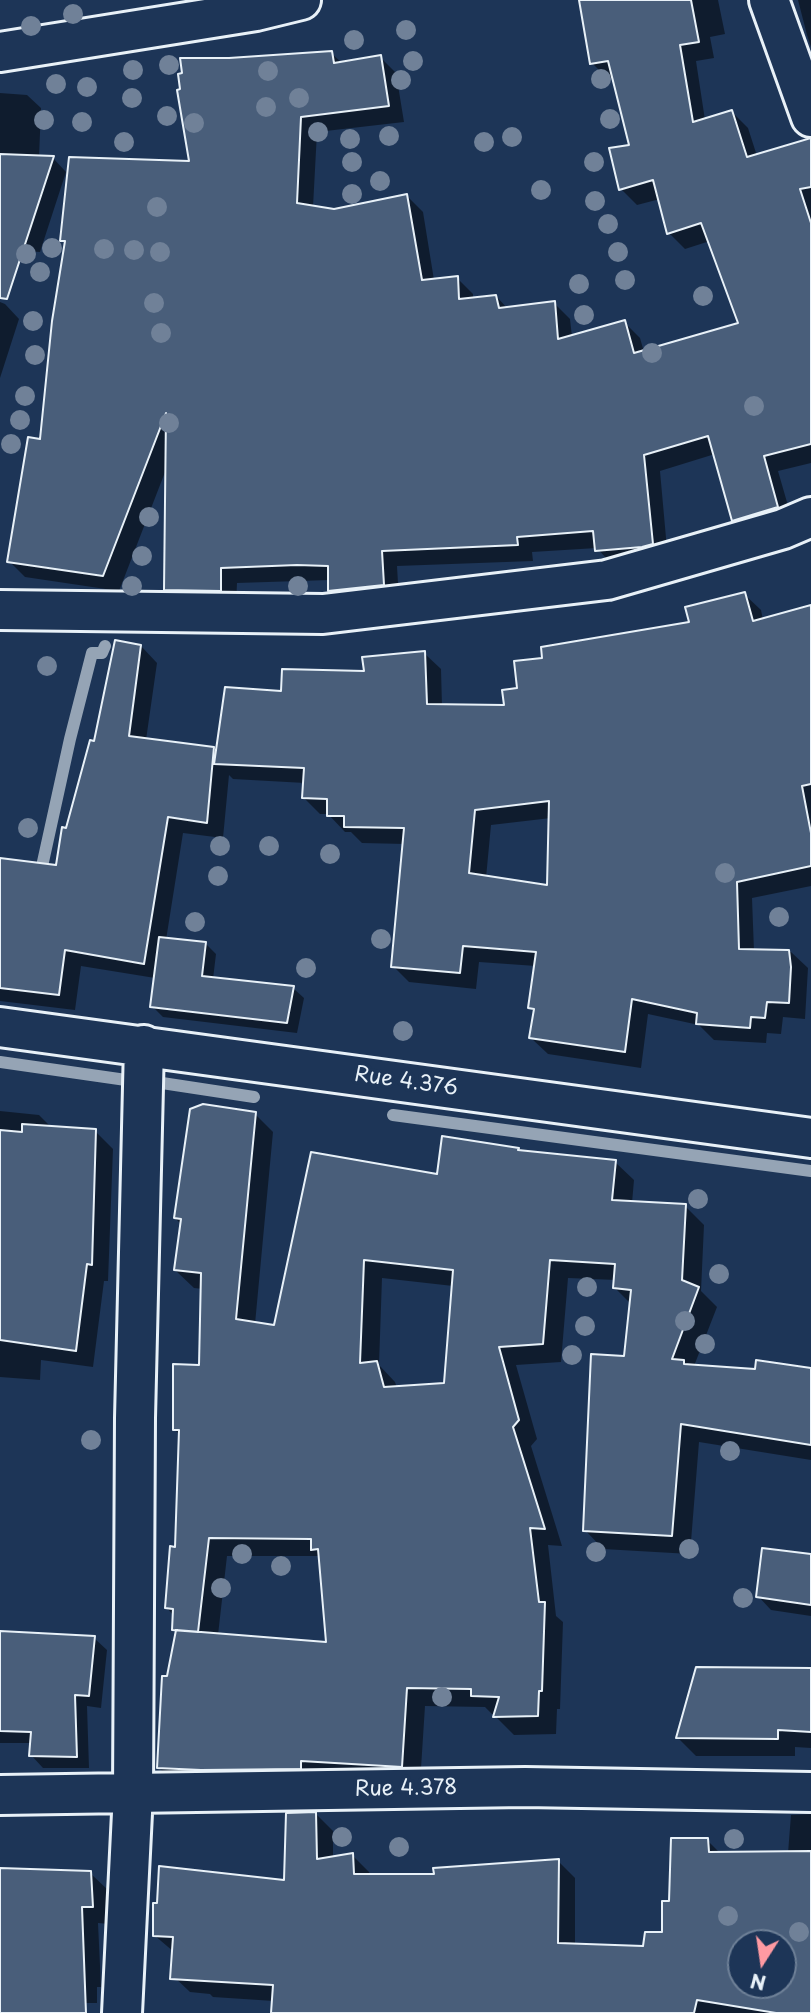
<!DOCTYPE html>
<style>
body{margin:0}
#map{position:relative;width:811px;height:2013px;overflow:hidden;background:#1d3557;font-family:"Playpen Sans",sans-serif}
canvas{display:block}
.north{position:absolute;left:727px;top:1929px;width:70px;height:70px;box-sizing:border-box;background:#1d3557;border:2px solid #6e8097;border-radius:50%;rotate:192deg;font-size:19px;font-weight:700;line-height:28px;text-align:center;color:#e8f1f8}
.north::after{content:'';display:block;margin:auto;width:24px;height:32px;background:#ff9aa2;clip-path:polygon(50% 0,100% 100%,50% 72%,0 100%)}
</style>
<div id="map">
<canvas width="811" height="2013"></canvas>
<div class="north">N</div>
</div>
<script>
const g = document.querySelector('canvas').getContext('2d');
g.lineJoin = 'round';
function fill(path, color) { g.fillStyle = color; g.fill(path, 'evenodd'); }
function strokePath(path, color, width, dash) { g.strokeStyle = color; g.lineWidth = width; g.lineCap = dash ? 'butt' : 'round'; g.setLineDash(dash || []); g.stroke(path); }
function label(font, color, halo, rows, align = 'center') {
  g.font = font + ' "Playpen Sans",sans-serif'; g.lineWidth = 7; g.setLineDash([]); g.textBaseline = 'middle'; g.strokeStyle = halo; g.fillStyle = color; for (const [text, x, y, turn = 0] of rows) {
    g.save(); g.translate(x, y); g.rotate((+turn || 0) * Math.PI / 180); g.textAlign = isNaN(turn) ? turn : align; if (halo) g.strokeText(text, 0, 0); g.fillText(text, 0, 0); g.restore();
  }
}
fill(new Path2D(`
 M 581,0 L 718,0 L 725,34 L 710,37 L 714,58 L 696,61 L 705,120 L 732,112 L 748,128 L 757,156 L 811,141 L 811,463 L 778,471 L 793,523 L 750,536 L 734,520 L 715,454 L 660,471 L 668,560 L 613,566 L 597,548 L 532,552 L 533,561 L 397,566 L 399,600 L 346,607 L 330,591 L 330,580 L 237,583 L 236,606 L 182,606 L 166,589 L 167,467 L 119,591 L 25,577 L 9,561 L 41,441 L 66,244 L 62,240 L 191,163 L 229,60 L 331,53 L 342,63 L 380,57 L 396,73 L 404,122 L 317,132 L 313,207 L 334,211 L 407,196 L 423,212 L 434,280 L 457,278 L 473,294 L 473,299 L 496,296 L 508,309 L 554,303 L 570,319 L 572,337 L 624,322 L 640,338 L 644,352 L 741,324 L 710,241 L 685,249 L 669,233 L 660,199 L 637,205 L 621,189 L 611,149 L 631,146 L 614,78 L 608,79 L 592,63 Z
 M 798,0 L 811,0 L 811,47 L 807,35 Z
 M 0,93 L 27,95 L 41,108 L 39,158 L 53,158 L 66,172 L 40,252 L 0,249 Z
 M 0,302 L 5,304 L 19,319 L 0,378 Z
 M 744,594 L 761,610 L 763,620 L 811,607 L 811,886 L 752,898 L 754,951 L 791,952 L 808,968 L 805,1019 L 783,1017 L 781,1034 L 767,1033 L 766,1043 L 714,1040 L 699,1025 L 648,1014 L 641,1068 L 548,1054 L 531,1038 L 535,1013 L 530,1007 L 536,966 L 479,962 L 476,989 L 409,982 L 393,966 L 405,844 L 362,843 L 351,832 L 345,832 L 328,814 L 320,814 L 304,798 L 305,783 L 233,779 L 229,775 L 223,838 L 183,833 L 166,940 L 206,944 L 216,954 L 213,979 L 293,988 L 304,998 L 297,1033 L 163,1017 L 152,1006 L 155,978 L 81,966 L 75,1010 L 0,1001 L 0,859 L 58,867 L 95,743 L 141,646 L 157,663 L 146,740 L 213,749 L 218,753 L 282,693 L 366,673 L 424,653 L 441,669 L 442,706 L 506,707 L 544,660 L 691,623 ZM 551,818 L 549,887 L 486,878 L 491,825 Z
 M 0,1111 L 39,1115 L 52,1128 L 95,1131 L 113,1149 L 108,1281 L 104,1281 L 93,1367 L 41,1360 L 40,1380 L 0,1377 Z
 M 255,1114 L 273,1132 L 255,1324 L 276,1327 L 438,1176 L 518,1149 L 521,1152 L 615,1162 L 634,1180 L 632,1203 L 685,1206 L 704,1225 L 701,1291 L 717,1307 L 694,1366 L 756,1371 L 811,1369 L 811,1460 L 699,1442 L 690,1554 L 603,1549 L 585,1530 L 625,1358 L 631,1304 L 615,1288 L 616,1280 L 568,1278 L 561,1362 L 516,1365 L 537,1439 L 531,1446 L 562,1546 L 548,1545 L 556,1616 L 563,1622 L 560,1709 L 557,1709 L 556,1734 L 514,1735 L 495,1716 L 496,1714 L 492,1714 L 485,1707 L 425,1706 L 420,1784 L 177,1786 L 158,1767 L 178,1633 L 174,1629 L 174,1616 L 167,1608 L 177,1549 L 180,1435 L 174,1429 L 201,1367 L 203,1289 L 194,1288 L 175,1270 L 182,1225 L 175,1218 ZM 382,1278 L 453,1286 L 446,1385 L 397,1388 L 395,1382 L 379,1365 ZM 227,1556 L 320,1556 L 328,1643 L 218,1635 Z
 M 811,1556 L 811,1616 L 771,1610 L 758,1596 Z
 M 0,1633 L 94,1638 L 107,1650 L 101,1708 L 87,1706 L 89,1768 L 43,1768 L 31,1755 L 32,1743 L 0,1743 Z
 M 811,1670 L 811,1748 L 795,1747 L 795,1756 L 696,1756 L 678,1738 Z
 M 316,1814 L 333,1831 L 333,1858 L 352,1855 L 369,1872 L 370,1876 L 435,1876 L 558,1861 L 575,1878 L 575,1946 L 645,1948 L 663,1933 L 671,1903 L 707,1840 L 721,1854 L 788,1853 L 791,1815 L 811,1814 L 811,2013 L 273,2013 L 274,2001 L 213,1997 L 210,1994 L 190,1992 L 172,1975 L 174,1952 L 154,1935 L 286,1881 ZM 741,1943 L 783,1943 L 783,1985 L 741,1985 Z
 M 0,1870 L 90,1873 L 108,1890 L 109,1924 L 98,1923 L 101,1987 L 97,1987 L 97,2003 L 79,2003 L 79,2013 L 0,2013 Z`), '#0007');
strokePath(new Path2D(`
 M 39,880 L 70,739 L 92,653 L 102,653 L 105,646
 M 0,1062 L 126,1080
 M 162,1083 L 254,1097
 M 393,1115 L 811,1171`), '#95a4b5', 12);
const building = new Path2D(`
 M 579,0 L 691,0 L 699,42 L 680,45 L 693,122 L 732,110 L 747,157 L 811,138 L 811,187 L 800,189 L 811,223 L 811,444 L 764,456 L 778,507 L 732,521 L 708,436 L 644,455 L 653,544 L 642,547 L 595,551 L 593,531 L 517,537 L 518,545 L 382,551 L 384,585 L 328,591 L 328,566 L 297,565 L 221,568 L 221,591 L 164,590 L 166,413 L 103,576 L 7,562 L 28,437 L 40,439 L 52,321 L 65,241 L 60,241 L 69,157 L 189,161 L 177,90 L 180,89 L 178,74 L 182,73 L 180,58 L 229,58 L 332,51 L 334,63 L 381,55 L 389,106 L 301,117 L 297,203 L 334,209 L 407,194 L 422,280 L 458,276 L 459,299 L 496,295 L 499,308 L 555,301 L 558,339 L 625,320 L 634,353 L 738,323 L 701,223 L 667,234 L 653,180 L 619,190 L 609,148 L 629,145 L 608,61 L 590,64 Z
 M 0,154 L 54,156 L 7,299 L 0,298 Z
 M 745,592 L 753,621 L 811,605 L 811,784 L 802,786 L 811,833 L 811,866 L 737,882 L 739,949 L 789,950 L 791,967 L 789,1003 L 767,1002 L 765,1018 L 751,1017 L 750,1028 L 696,1024 L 697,1013 L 632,999 L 625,1052 L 529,1038 L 534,1009 L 528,1008 L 536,952 L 463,946 L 460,973 L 391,967 L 404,828 L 344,827 L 344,816 L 327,816 L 327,799 L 302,798 L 304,768 L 214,764 L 225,687 L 281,691 L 282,669 L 364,671 L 362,657 L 425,651 L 427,704 L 504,705 L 502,690 L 517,688 L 514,661 L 542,658 L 541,647 L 689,622 L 685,607 ZM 549,801 L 547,885 L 469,873 L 475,810 Z
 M 115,640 L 141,645 L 129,736 L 214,747 L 207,823 L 168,817 L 144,964 L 65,950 L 59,995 L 0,988 L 0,858 L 56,865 L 62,827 L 66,828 L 90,740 L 94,741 Z
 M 159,937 L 206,942 L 202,976 L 294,986 L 287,1023 L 150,1007 Z
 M 203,1104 L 256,1112 L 236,1319 L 274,1325 L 311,1152 L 437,1174 L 442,1136 L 519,1148 L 518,1150 L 616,1160 L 612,1200 L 686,1204 L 682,1280 L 699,1287 L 672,1359 L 684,1360 L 684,1364 L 755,1369 L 756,1360 L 811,1368 L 811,1445 L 681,1424 L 672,1536 L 583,1531 L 591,1354 L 624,1356 L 631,1290 L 613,1288 L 615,1264 L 550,1260 L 543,1344 L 499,1347 L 519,1420 L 513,1427 L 545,1529 L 530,1528 L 539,1602 L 545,1602 L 542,1691 L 539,1691 L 538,1716 L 493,1717 L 499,1697 L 471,1696 L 471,1689 L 407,1688 L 402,1767 L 301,1761 L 301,1769 L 201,1770 L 157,1768 L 162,1676 L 167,1676 L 176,1630 L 326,1642 L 318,1549 L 311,1550 L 311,1539 L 209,1538 L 198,1632 L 172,1630 L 173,1609 L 165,1608 L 170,1546 L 175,1547 L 179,1430 L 173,1430 L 173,1364 L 199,1365 L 201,1273 L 174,1270 L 181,1219 L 174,1218 L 190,1109 ZM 364,1260 L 453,1270 L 444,1383 L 384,1387 L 377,1361 L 360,1363 Z
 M 22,1124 L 96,1129 L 92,1265 L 87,1264 L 76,1351 L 0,1340 L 0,1130 L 22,1132 Z
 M 762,1548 L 811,1554 L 811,1605 L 756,1597 Z
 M 0,1631 L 95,1636 L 89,1696 L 75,1695 L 77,1757 L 29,1756 L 31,1732 L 0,1731 Z
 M 696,1667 L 811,1668 L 811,1732 L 778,1730 L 778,1739 L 676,1738 Z
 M 316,1812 L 317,1859 L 353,1853 L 354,1874 L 434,1874 L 433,1868 L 559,1859 L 558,1943 L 643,1946 L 645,1932 L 662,1932 L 662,1901 L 669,1901 L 671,1838 L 708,1838 L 709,1852 L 811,1851 L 811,2013 L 776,2013 L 697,2000 L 694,2013 L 271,2013 L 273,1985 L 170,1979 L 173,1937 L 153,1936 L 153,1903 L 157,1903 L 159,1866 L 284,1880 L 286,1813 ZM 741,1943 L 783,1943 L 783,1985 L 741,1985 Z
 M 0,1868 L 91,1871 L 93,1907 L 82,1907 L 86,2013 L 0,2013 Z`);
fill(building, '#495e7a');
strokePath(building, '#e8f1f8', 2);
const street = new Path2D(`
 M 769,0 L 811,117
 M 0,52 L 256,11 L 301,0
 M 0,610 L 323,614 L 607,580 L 783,529 L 811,517
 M 0,1027 L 811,1138
 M 0,1795 L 525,1787 L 811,1792
 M 122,2013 L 133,1793 L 135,1418 L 144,1045`);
strokePath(street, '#e8f1f8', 44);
strokePath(street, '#1d3557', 38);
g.fillStyle = '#708198';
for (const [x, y] of [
 [73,14],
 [31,26],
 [406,30],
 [354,40],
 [413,61],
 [169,65],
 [133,70],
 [268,71],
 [601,79],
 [401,80],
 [56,84],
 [87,87],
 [132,98],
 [299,98],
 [266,107],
 [167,116],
 [610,119],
 [44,120],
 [82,122],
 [194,123],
 [318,132],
 [389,136],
 [512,137],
 [350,139],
 [124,142],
 [484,142],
 [352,162],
 [594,162],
 [380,181],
 [541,190],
 [352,194],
 [595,201],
 [157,207],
 [608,224],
 [52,248],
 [104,249],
 [134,250],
 [160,252],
 [618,252],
 [26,254],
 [40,272],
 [625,280],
 [579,284],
 [703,296],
 [154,303],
 [584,315],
 [33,321],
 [161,333],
 [652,353],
 [35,355],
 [25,396],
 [754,406],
 [20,420],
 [169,423],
 [11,444],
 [149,517],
 [142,556],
 [132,586],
 [298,586],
 [47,666],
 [28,828],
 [220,846],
 [269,846],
 [330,854],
 [725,873],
 [218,876],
 [779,917],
 [195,922],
 [381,939],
 [306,968],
 [403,1031],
 [698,1199],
 [719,1274],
 [587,1287],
 [685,1321],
 [585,1326],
 [705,1344],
 [572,1355],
 [91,1440],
 [730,1451],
 [689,1549],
 [596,1552],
 [242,1554],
 [281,1566],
 [221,1588],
 [743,1598],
 [442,1697],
 [342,1837],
 [734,1839],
 [399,1847],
 [728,1916],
 [799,1932]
]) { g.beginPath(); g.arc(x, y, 10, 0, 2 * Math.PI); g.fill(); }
label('21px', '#e8f1f8', '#1d3557', [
 ["Rue 4.376",406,1082,8],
 ["Rue 4.378",406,1789,-1]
]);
</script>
